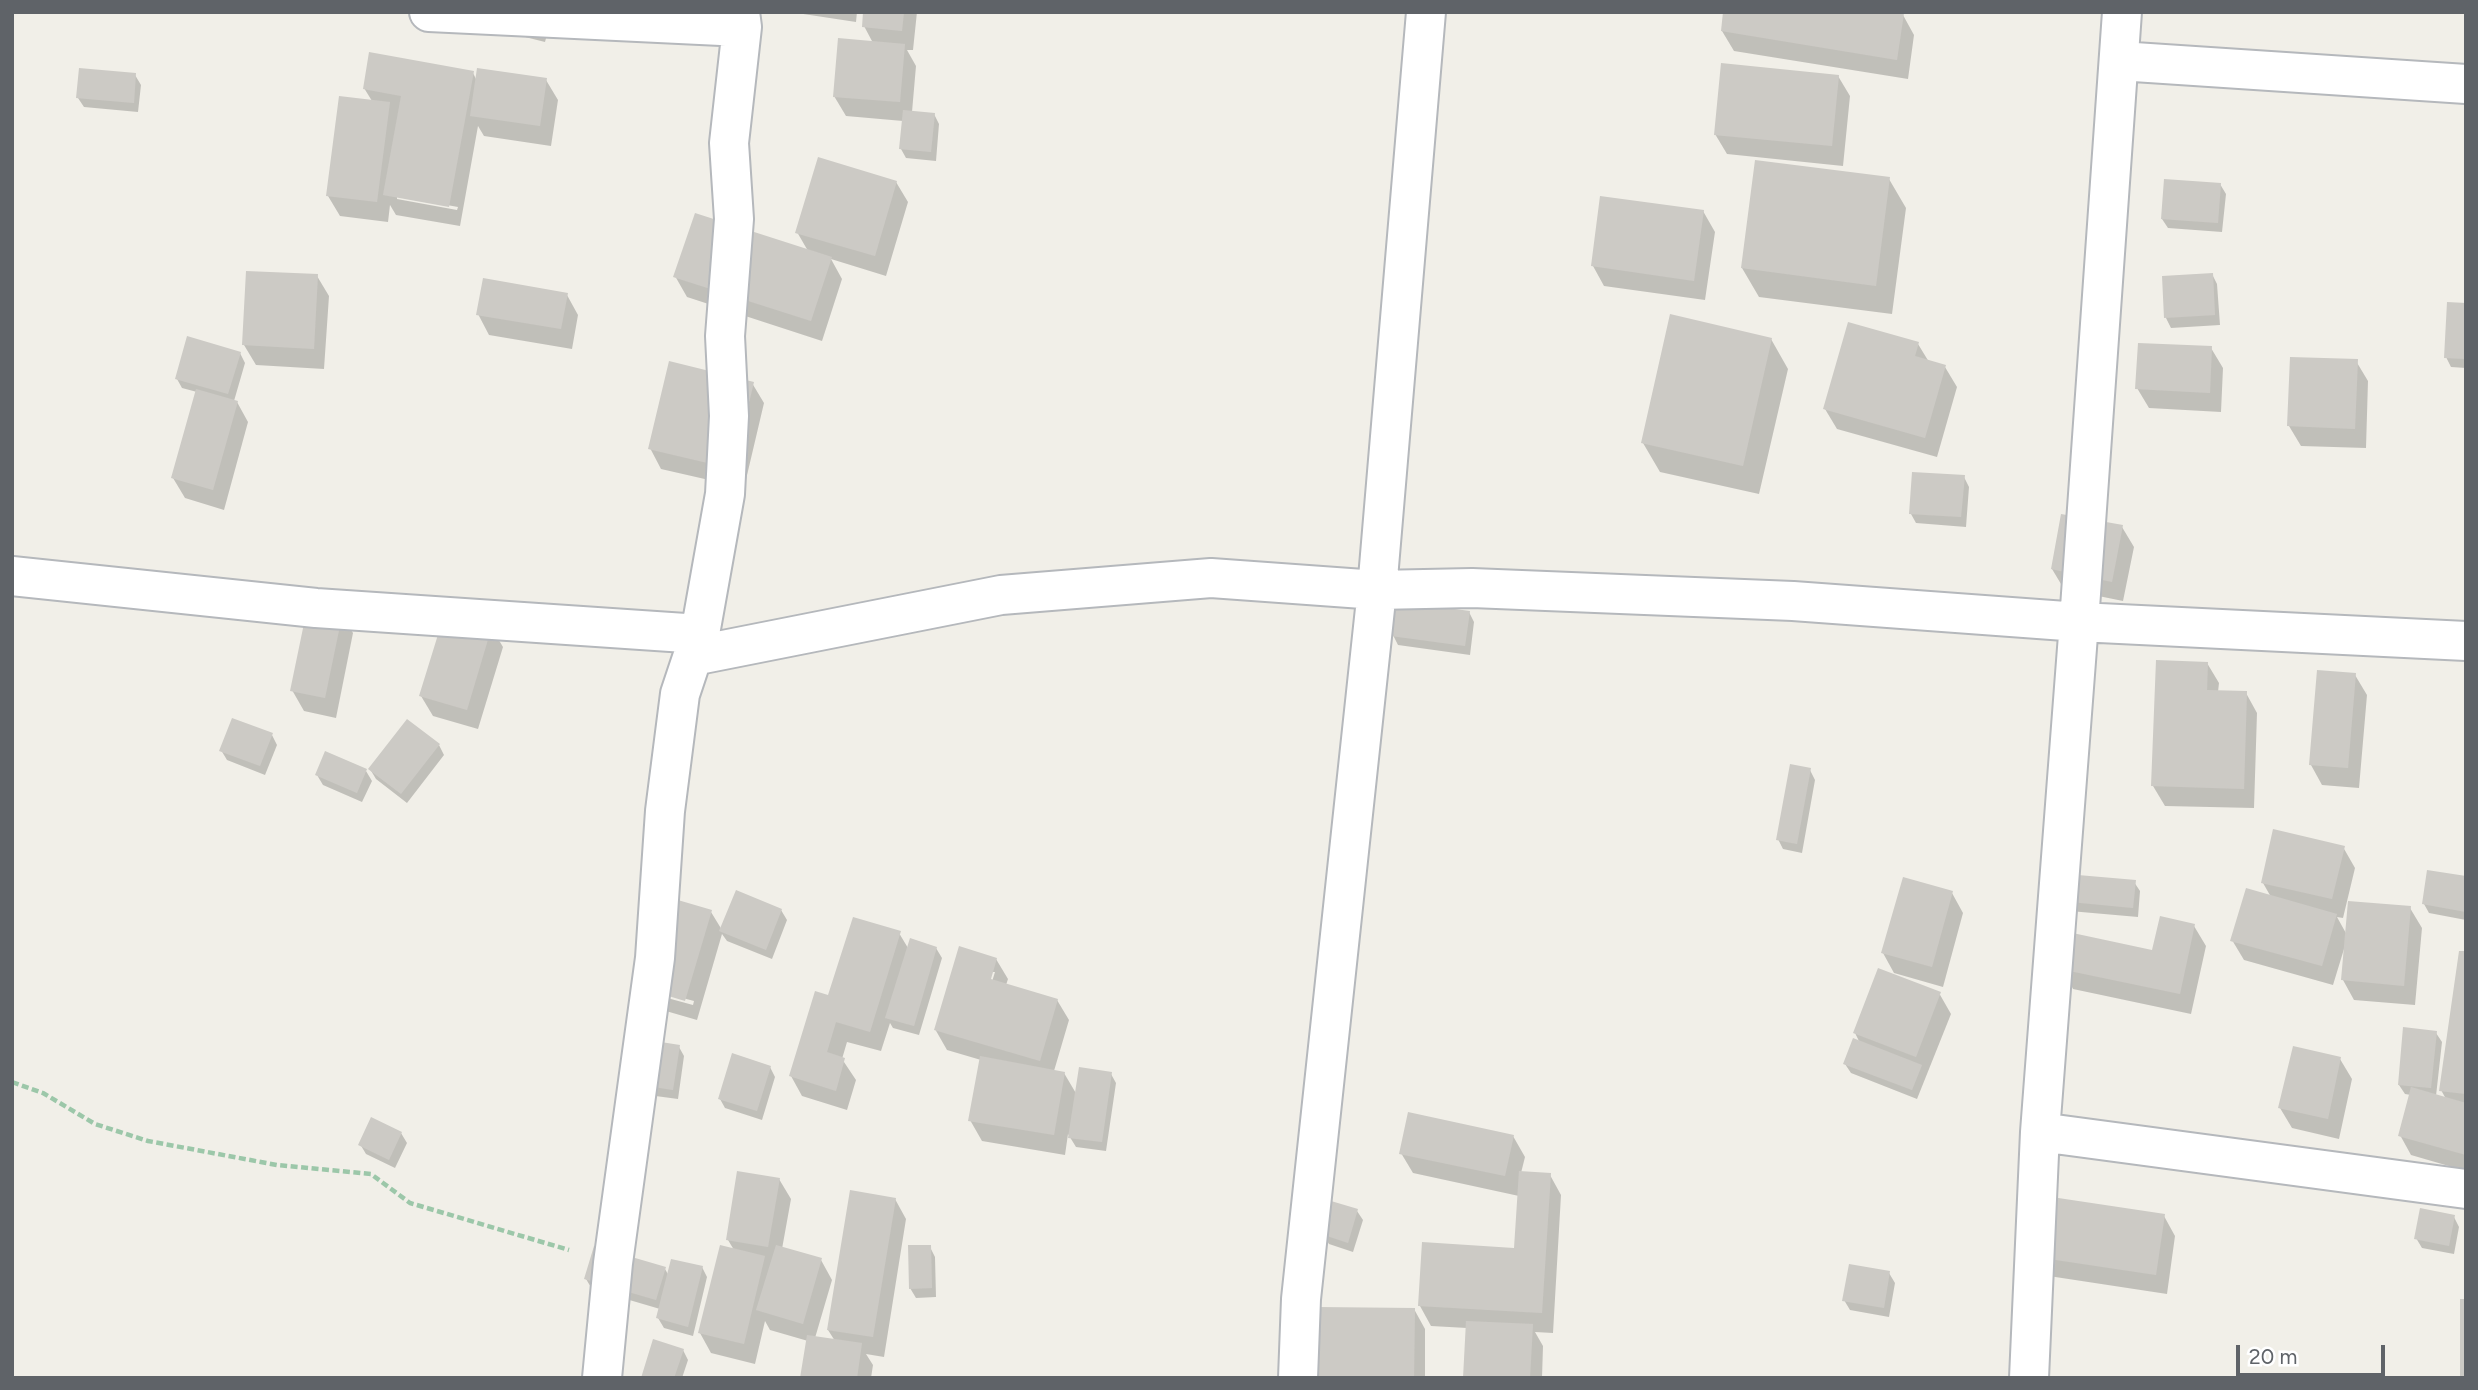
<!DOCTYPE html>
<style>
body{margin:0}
#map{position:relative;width:2478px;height:1390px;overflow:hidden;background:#f1efe8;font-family:Figtree,sans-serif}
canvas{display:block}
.frame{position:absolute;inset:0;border:14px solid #5f6368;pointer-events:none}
.scale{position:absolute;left:2236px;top:1345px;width:149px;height:32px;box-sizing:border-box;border:4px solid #5f6368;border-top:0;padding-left:9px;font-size:21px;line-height:24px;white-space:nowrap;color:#5f6368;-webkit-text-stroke:5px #fff;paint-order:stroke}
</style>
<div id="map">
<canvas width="2478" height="1390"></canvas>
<div class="frame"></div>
<div class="scale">20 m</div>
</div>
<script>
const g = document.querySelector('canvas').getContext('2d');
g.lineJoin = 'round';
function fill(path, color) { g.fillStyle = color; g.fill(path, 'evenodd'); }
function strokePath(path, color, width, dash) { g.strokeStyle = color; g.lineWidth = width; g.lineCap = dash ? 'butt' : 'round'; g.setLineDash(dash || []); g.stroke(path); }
fill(new Path2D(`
 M 790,12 L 857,12 L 856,22 Z
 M 865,12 L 917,12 L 913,50 L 907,50 L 916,66 L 912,112 L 934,114 L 939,124 L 936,161 L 906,158 L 901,149 L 903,121 L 846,116 L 834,96 L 873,43 L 864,26 Z
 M 1903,15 L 1914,35 L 1908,79 L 1734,51 L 1722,31 Z
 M 552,16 L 545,42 L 509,33 Z
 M 473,73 L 477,81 L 546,80 L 558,100 L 551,146 L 484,136 L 478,126 L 460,226 L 396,215 L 390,205 L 388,222 L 340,216 L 328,196 L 372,101 L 364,88 ZM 397,196 L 458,207 L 457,210 L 397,199 Z
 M 135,75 L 141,85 L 138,112 L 84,107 L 78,98 Z
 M 1838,76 L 1850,96 L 1843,166 L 1727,154 L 1715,134 Z
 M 1889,179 L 1906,208 L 1892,314 L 1759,297 L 1742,268 Z
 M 896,182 L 908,202 L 886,276 L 831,259 L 842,279 L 822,341 L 687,297 L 675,276 L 808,251 L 797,232 Z
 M 2220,184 L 2226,194 L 2222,232 L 2168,228 L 2162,219 Z
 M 1703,211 L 1715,232 L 1705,300 L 1604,286 L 1593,266 Z
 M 2212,274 L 2217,284 L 2220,325 L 2171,328 L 2166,318 L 2164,278 Z
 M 317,276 L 329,296 L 324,369 L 256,365 L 244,345 Z
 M 567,295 L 578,315 L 572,349 L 489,335 L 478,314 Z
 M 2466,305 L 2466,368 L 2451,367 L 2446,357 Z
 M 1771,339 L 1788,369 L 1759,494 L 1660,472 L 1643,443 Z
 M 1918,344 L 1929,362 L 1945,367 L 1957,387 L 1937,457 L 1837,429 L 1825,409 Z
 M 2211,348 L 2223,368 L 2221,412 L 2149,408 L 2137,388 Z
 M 240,353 L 245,363 L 234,401 L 237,402 L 248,422 L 224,510 L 185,498 L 173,478 L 197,392 L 182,388 L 177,379 Z
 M 2356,361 L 2368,381 L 2366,448 L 2301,446 L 2289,426 Z
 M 752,383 L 764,403 L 744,488 L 661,469 L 650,448 Z
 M 1964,477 L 1969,487 L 1966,527 L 1916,523 L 1911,514 Z
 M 2122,527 L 2134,547 L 2123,601 L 2064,589 L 2052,569 Z
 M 1469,612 L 1474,622 L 1470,655 L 1398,645 L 1393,635 Z
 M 341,613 L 353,633 L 336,718 L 304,711 L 292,690 Z
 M 491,627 L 503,647 L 478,729 L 433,716 L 421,696 Z
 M 2207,663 L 2219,683 L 2218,692 L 2246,693 L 2257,713 L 2254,808 L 2165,806 L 2153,786 Z
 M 2355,675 L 2367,695 L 2359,788 L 2322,785 L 2311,765 Z
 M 272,735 L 277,745 L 265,775 L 227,760 L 221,750 Z
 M 439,745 L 444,755 L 407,803 L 376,779 L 370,769 Z
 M 1810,770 L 1815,780 L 1802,853 L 1783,849 L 1778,839 Z
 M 366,771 L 372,781 L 362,802 L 323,785 L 317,775 Z
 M 2343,847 L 2355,868 L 2343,918 L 2337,917 L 2347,935 L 2410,908 L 2422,928 L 2415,1005 L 2354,1000 L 2343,980 L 2345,949 L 2344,949 L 2333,985 L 2244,960 L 2232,940 L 2271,897 L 2263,883 Z
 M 2466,878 L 2466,920 L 2429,913 L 2424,904 Z
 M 2134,882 L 2140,891 L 2138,917 L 2047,909 Z
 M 737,893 L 781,910 L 787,920 L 772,959 L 727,941 L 722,934 L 697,1020 L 659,1009 L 647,989 L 672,901 L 711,912 L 722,930 ZM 660,992 L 694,1001 L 693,1005 L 660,996 Z
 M 1952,893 L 1963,913 L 1943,987 L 1894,973 L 1883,953 Z
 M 2194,926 L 2206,946 L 2191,1014 L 2073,989 L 2062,968 L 2154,952 Z
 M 899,933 L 908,948 L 936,948 L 942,958 L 919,1035 L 893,1028 L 890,1023 L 881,1051 L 847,1042 L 842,1059 L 856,1080 L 847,1110 L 802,1096 L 791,1076 L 829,997 Z
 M 2466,953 L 2466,1171 L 2411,1155 L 2400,1135 L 2411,1095 L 2405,1094 L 2399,1085 L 2436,1033 L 2442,1042 L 2436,1096 L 2446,1099 L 2441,1090 Z
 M 996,959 L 1008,979 L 1006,985 L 1057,1000 L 1069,1020 L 1054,1071 L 1064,1073 L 1077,1095 L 1111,1074 L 1116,1083 L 1106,1151 L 1076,1147 L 1068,1134 L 1065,1155 L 982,1141 L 970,1120 L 981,1060 L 947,1050 L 935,1029 ZM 991,972 L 995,972 L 990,988 Z
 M 1939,993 L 1951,1014 L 1917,1099 L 1851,1073 L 1845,1064 L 1860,1043 L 1855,1033 Z
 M 679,1047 L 684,1056 L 678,1099 L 648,1095 Z
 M 2340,1059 L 2352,1079 L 2339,1139 L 2292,1128 L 2280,1108 Z
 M 770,1067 L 775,1077 L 762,1120 L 725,1108 L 720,1099 Z
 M 401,1133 L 407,1143 L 395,1168 L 366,1154 L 360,1144 Z
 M 1513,1136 L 1525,1157 L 1521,1173 L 1550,1175 L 1561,1195 L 1553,1333 L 1535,1332 L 1543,1346 L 1542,1378 L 1465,1378 L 1467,1328 L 1431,1326 L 1420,1306 L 1516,1250 L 1519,1196 L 1413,1173 L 1401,1153 Z
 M 779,1179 L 791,1199 L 782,1249 L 821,1260 L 832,1280 L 815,1338 L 835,1341 L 828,1330 L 895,1199 L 906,1219 L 884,1357 L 866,1354 L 873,1365 L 871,1378 L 802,1378 L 808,1341 L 770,1330 L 765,1321 L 755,1364 L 711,1353 L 700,1333 L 734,1250 L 728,1240 Z
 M 2027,1195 L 2164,1216 L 2175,1236 L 2167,1294 L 2029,1273 Z
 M 1357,1211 L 1363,1220 L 1353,1252 L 1329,1244 L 1323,1234 Z
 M 2454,1217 L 2459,1227 L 2454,1254 L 2422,1248 L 2416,1238 Z
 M 930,1247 L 935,1257 L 936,1297 L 916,1298 L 910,1288 Z
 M 702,1267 L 707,1277 L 693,1336 L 664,1328 L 658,1318 L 660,1309 L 592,1289 L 586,1279 L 665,1269 L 669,1276 Z
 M 1889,1273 L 1895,1283 L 1889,1317 L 1850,1310 L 1844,1300 Z
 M 1414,1309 L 1425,1329 L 1425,1378 L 1318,1378 Z
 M 683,1350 L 688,1360 L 682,1378 L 643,1378 Z`), '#0003');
fill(new Path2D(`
 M 863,12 L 904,12 L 902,31 L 862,27 Z
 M 1723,12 L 1897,12 L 1904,13 L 1897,60 L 1721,31 Z
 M 838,38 L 905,44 L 900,102 L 833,97 Z
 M 369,52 L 474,71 L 449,207 L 383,195 L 401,96 L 363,89 Z
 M 1721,63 L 1839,75 L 1832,146 L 1714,135 Z
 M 79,68 L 136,73 L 134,103 L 76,98 Z
 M 477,68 L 547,78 L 540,126 L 470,116 Z
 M 339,96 L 390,102 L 377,202 L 326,196 Z
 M 903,110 L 935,113 L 931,152 L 899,149 Z
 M 818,157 L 897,181 L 875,256 L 795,233 Z
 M 1755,160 L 1890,177 L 1876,286 L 1741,268 Z
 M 2164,179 L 2221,183 L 2218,223 L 2161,219 Z
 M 1600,196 L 1704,210 L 1694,281 L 1591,266 Z
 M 695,213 L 832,257 L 811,321 L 673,277 Z
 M 246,271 L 318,274 L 314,349 L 242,345 Z
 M 2213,273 L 2215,315 L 2164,318 L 2162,276 Z
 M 483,278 L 568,293 L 561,329 L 476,315 Z
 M 2447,302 L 2466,303 L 2466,359 L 2444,358 Z
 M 1670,314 L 1772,338 L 1743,466 L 1641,443 Z
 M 1848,322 L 1919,342 L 1915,356 L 1946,365 L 1925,438 L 1823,409 Z
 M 187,336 L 241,352 L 228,394 L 175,379 Z
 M 2138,343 L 2212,346 L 2210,393 L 2135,389 Z
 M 2290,357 L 2358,359 L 2355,429 L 2287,426 Z
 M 669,361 L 754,382 L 733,469 L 648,449 Z
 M 196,389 L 238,401 L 213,490 L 171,478 Z
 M 1912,472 L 1965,475 L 1961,517 L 1909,514 Z
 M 2061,514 L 2123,525 L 2112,582 L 2051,569 Z
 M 1395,601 L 1470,611 L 1465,646 L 1391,636 Z
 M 308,604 L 343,611 L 325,698 L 290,691 Z
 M 445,612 L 492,626 L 467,710 L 419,696 Z
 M 2156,660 L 2208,662 L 2207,690 L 2247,691 L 2244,789 L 2151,786 Z
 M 2317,670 L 2356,673 L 2348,768 L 2309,765 Z
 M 232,718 L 273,733 L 260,766 L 219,751 Z
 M 407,719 L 440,744 L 401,794 L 368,769 Z
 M 325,751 L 367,769 L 357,793 L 315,775 Z
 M 1790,764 L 1811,768 L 1797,844 L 1776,840 Z
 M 2273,829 L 2345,846 L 2332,899 L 2261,883 Z
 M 2427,870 L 2466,876 L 2466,912 L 2422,904 Z
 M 2043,872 L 2136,880 L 2133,908 L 2039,899 Z
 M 1903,877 L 1953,891 L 1932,967 L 1881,953 Z
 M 2246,888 L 2337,914 L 2322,966 L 2230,941 Z
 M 736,890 L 782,909 L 766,950 L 719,931 Z
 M 671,898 L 712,910 L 685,1001 L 645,989 Z
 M 2348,901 L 2411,906 L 2404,986 L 2341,980 Z
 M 2160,916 L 2195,924 L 2180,994 L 2060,969 L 2068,932 L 2152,950 Z
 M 853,917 L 901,931 L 870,1032 L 836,1022 L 827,1052 L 845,1058 L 836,1091 L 789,1076 L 815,991 L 828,995 Z
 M 910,938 L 937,947 L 914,1026 L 885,1018 Z
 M 959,946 L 997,958 L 991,979 L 1058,999 L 1040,1061 L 934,1030 Z
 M 2459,951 L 2466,951 L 2466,1094 L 2439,1091 Z
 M 1878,968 L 1941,992 L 1916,1057 L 1853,1033 Z
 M 2403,1027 L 2437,1031 L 2431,1088 L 2398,1085 Z
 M 1853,1038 L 1922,1065 L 1912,1090 L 1843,1064 Z
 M 648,1040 L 680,1045 L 673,1090 L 641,1085 Z
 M 2293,1046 L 2341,1057 L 2328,1119 L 2278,1108 Z
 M 732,1053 L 771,1066 L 757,1111 L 718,1099 Z
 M 980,1056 L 1065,1072 L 1054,1135 L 968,1121 Z
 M 1079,1067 L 1112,1072 L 1102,1142 L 1068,1138 Z
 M 2411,1087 L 2466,1103 L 2466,1155 L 2398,1136 Z
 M 1408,1112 L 1514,1135 L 1505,1176 L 1399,1154 Z
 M 371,1117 L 402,1132 L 389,1160 L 358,1145 Z
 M 737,1171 L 780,1178 L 768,1247 L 726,1240 Z
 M 1519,1171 L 1551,1173 L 1542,1313 L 1418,1306 L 1422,1242 L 1514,1248 Z
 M 850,1190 L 896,1198 L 873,1337 L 827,1330 Z
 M 2025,1193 L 2165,1214 L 2156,1275 L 2016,1254 Z
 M 1331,1201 L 1358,1209 L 1348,1243 L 1321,1234 Z
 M 2420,1208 L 2455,1215 L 2449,1246 L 2414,1239 Z
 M 720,1245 L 765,1256 L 744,1344 L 698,1333 Z
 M 776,1245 L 822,1258 L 803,1324 L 756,1310 Z
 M 908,1245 L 931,1245 L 932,1288 L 909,1289 Z
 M 594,1246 L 666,1267 L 656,1300 L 584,1279 Z
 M 671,1259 L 703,1266 L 688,1327 L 656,1318 Z
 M 1849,1264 L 1890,1271 L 1884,1308 L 1842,1301 Z
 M 2460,1299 L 2466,1299 L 2466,1378 L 2460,1378 Z
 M 1318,1307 L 1415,1308 L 1414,1378 L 1317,1378 Z
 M 1466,1321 L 1533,1324 L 1530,1378 L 1463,1378 Z
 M 807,1335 L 862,1343 L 857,1378 L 800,1378 Z
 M 653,1339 L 684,1349 L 674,1378 L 641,1378 Z`), '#cccac5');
const minor = new Path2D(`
 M 429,12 L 742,27
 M 2119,61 L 2466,84
 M 12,576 L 316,608 L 700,634 L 698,655 L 1001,595 L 1211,578 L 1377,590 L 1472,588 L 1793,601 L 2079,622 L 2466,641
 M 2040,1132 L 2466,1189
 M 602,1378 L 613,1263 L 655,958 L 665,811 L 680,694 L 700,634 L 725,494 L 729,416 L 725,336 L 734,219 L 729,143 L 742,27 L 740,12
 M 1298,1378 L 1301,1299 L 1377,590 L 1426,12
 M 2029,1378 L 2040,1132 L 2079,622 L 2122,12`);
strokePath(minor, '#b5b8bc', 42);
strokePath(new Path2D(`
 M 12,1082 L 43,1093 L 95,1124 L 148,1141 L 277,1165 L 371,1174 L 410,1203 L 569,1250`), '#9cc7a9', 4.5, [7, 3.5]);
strokePath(minor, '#fff', 38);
</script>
